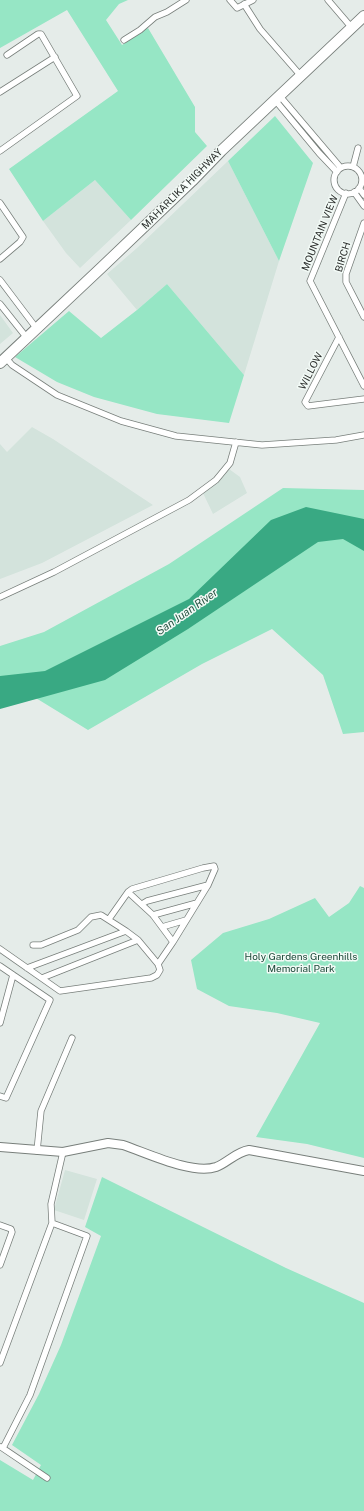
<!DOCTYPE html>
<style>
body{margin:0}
canvas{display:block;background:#e5ece9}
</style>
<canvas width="364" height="1511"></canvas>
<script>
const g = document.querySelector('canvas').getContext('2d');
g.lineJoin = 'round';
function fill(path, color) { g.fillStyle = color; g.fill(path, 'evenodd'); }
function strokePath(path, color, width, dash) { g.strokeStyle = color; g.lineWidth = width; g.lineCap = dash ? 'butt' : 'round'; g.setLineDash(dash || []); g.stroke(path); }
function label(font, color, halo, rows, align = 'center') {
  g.font = font + ' "Public Sans",sans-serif'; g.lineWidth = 3; g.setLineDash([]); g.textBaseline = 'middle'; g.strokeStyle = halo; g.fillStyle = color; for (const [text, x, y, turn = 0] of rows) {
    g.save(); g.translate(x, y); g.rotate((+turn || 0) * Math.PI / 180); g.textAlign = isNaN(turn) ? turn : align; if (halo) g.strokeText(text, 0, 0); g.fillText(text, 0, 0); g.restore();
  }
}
fill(new Path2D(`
 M 228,161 L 279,261 L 244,375 L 167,284 L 137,310 L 107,274 L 137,248 Z
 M 95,180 L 131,220 L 80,268 L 66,253 L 43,221 Z
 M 0,315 L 13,333 L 0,344 Z
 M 32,427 L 53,439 L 153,505 L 42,563 L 0,579 L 0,444 L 7,452 Z
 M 229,469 L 240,477 L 247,493 L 213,514 L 203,493 Z
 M 65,1170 L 97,1179 L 84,1220 L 54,1210 Z`), '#d3e3dc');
fill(new Path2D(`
 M 0,0 L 128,0 L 119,4 L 106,20 L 122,45 L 148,28 L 195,107 L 195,132 L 207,146 L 131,220 L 95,180 L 43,221 L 9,169 L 118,91 L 67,10 L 0,48 Z
 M 275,116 L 313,163 L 279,261 L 228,161 Z
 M 167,284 L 244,375 L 229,423 L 157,414 L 94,397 L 57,382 L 15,357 L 69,311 L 101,338 L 137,310 Z
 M 283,488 L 364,490 L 364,732 L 343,734 L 323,675 L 272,629 L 202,664 L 88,730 L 0,676 L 0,646 L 44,632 L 169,564 Z
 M 360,886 L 364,888 L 364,1158 L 307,1144 L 256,1137 L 320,1023 L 277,1013 L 229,1006 L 197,989 L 191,960 L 223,933 L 269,919 L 315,898 L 329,917 L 349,903 Z
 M 102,1177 L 286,1268 L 364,1303 L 364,1511 L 0,1511 L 0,1460 L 33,1480 L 41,1465 L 12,1445 L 39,1394 L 61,1345 L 101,1236 L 85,1227 Z`), '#96e6c5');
fill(new Path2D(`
 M 306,507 L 364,519 L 364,551 L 343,539 L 318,542 L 188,629 L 105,680 L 0,709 L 0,676 L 45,671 L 189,599 L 271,520 Z`), '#39a983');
const street = new Path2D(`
 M 230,0 L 237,8 L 253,0
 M 328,0 L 352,28
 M 244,4 L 260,29 L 301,76
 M 124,40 L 140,30 L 155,17 L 167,12 L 186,0
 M 0,92 L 55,57
 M 279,95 L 341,168
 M 275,100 L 319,153 L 337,172
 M 0,151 L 77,96 L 41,34 L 38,34 L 7,55
 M334 180a14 14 0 1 1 28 0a14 14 0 1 1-28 0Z
 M 353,167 L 358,148
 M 359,188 L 364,195
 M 354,192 L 364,206
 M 346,193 L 310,281 L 364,386
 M 0,203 L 23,237 L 20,242 L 0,259
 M 364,223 L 346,274 L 346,282 L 364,317
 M 0,280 L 37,329
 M 0,304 L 27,338
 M 339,337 L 305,402 L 308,406 L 364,399
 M 6,358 L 12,365 L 57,395 L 121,421 L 176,436 L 262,445 L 336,440 L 364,435
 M 0,597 L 54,572 L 189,500 L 216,480 L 230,463 L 236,442
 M 142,904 L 147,901 L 208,885
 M 153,915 L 197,903
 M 109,919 L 128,892 L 132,889 L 203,868 L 214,866 L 215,869 L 208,885 L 173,942 L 153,915 L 128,892
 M 162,927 L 186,920
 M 33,945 L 41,945 L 78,930 L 91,917 L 101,915 L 126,931 L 138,940
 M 0,949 C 20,963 40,977 60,991 L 151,978 L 157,975 L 160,970 L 158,964 L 138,940 L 42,978
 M 158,964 L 173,942
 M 0,966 L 50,1000 L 6,1098 L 0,1096
 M 27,968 L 126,931
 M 0,1023 L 13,975
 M 37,1151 L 41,1111 L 72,1038
 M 0,1225 L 11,1229 L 12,1232 L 0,1265
 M 0,1363 L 52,1223 L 51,1204 L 63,1152
 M 1,1447 L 47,1478
 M 3,1448 L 30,1395 L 87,1236 L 52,1223`);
const secondary = new Path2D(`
 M 0,1147 L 63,1152 L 108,1143 L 123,1145 C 147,1153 192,1175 216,1167 C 227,1163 236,1152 249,1150 L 364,1171`);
const highway = new Path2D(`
 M 0,363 L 102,267 L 192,181 L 221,151 L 364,16`);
strokePath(street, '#787f7b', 7);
strokePath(secondary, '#787f7b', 10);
strokePath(highway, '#787f7b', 12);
strokePath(street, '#fff', 5.5);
strokePath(secondary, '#fff', 8);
strokePath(highway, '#fff', 10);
label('10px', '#2b2e2c', '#f2faf6', [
 ["MAHARLIKA HIGHWAY",182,189,-45],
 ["MOUNTAIN VIEW",320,233,-68],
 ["BIRCH",343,257,-73],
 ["WILLOW",311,371,-63]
]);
label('10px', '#1a4837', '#f2faf6', [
 ["Holy Gardens Greenhills",301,957],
 ["Memorial Park",301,969]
]);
label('italic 11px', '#275443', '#f2faf6', [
 ["San Juan River",187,612,-35]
]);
</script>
